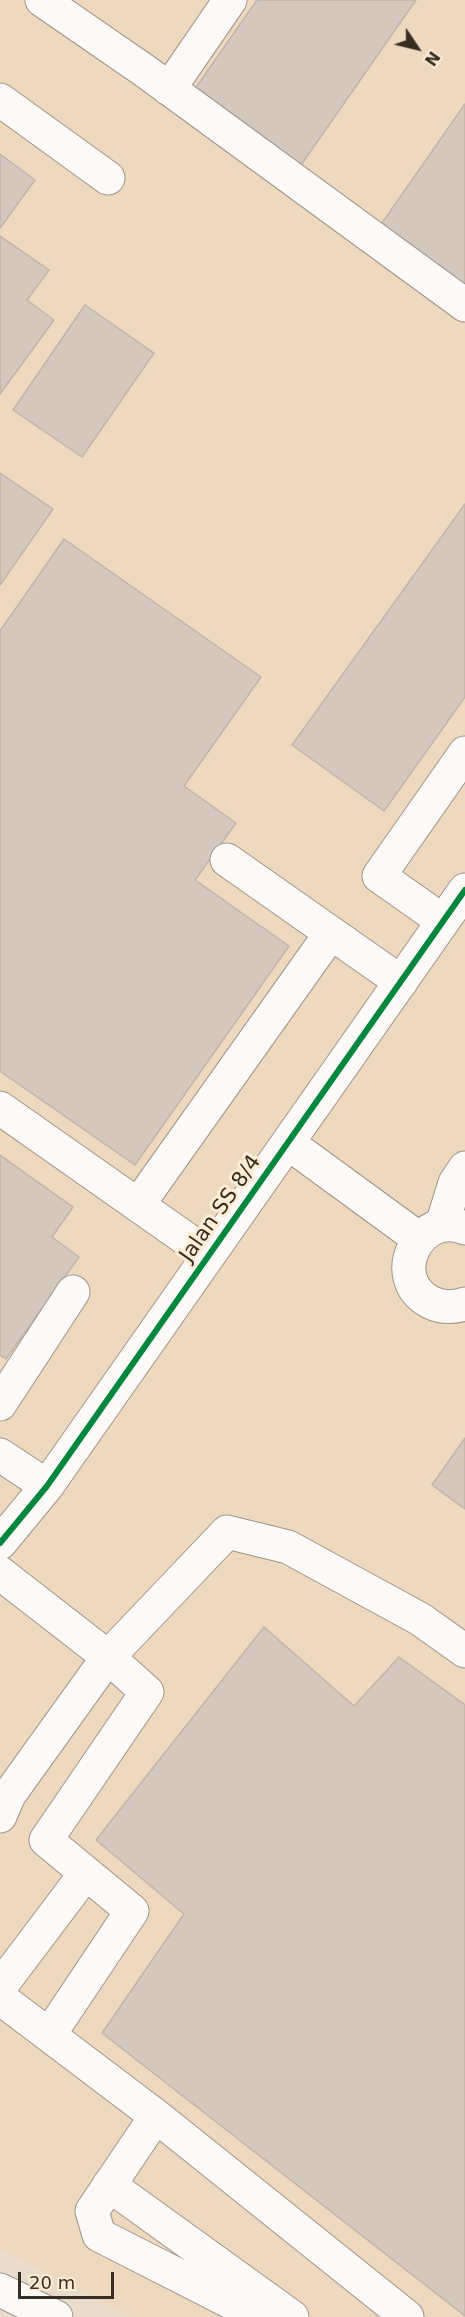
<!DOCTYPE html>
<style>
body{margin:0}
#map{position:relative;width:465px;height:2317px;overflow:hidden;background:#eadccd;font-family:"DejaVu Sans",sans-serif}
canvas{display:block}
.north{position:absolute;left:387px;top:18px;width:60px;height:60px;-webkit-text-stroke:4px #ffecd5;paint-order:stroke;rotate:125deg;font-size:16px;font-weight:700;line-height:24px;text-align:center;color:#372e23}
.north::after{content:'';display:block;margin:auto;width:21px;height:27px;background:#372e23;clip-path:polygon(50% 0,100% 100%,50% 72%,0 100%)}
.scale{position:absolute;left:18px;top:2272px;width:96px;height:27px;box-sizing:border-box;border:3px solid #372e23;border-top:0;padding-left:8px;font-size:18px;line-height:21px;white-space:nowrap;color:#372e23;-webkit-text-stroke:4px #ffecd5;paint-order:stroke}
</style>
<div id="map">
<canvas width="465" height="2317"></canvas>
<div class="north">N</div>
<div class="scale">20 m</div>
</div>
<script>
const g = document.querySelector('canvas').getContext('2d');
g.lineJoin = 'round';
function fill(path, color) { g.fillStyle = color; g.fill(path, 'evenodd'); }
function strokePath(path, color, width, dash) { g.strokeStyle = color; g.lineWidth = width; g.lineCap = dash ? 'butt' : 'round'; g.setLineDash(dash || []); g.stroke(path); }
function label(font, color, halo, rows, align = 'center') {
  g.font = font + ' "DejaVu Sans",sans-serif'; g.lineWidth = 6; g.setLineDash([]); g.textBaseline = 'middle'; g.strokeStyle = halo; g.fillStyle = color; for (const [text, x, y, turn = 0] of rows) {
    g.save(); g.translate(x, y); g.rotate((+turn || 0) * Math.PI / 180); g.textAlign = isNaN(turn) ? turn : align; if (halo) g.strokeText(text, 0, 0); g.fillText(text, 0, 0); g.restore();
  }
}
fill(new Path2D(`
 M 0,0 L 465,0 L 465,2317 L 131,2317 L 0,2249 Z`), '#eed8be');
const building = new Path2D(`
 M 257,0 L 416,0 L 285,188 L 178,113 Z
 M 465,104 L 465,315 L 366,246 Z
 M 0,154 L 35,180 L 0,228 Z
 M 0,236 L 49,270 L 27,300 L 54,320 L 0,394 Z
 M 85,305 L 154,353 L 82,457 L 13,410 Z
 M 0,473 L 53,509 L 0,585 Z
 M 465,504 L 465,697 L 384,811 L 292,745 Z
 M 64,539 L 261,677 L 184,786 L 236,823 L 195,880 L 289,946 L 135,1165 L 0,1071 L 0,631 Z
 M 0,1155 L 73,1207 L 52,1237 L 79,1257 L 6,1359 L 0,1355 Z
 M 465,1438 L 465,1509 L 432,1485 Z
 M 264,1627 L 354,1706 L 399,1657 L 465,1705 L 465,2316 L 102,2033 L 184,1914 L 96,1840 Z`);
fill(building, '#d3c7be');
strokePath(building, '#c1b4ab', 1.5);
const minor = new Path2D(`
 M 42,0 L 145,71 L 465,305
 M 169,89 L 230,0
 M 0,100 L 108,178
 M 443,921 L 379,876 L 465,753
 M 331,933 L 401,982
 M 0,1108 L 209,1255
 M 288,1143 L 418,1238
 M 138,1205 L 331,933 L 227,860
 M 442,1225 L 455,1183 L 465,1168
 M 465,1228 C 419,1209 385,1278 430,1302 C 442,1308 452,1308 465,1304
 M 0,1404 L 73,1292
 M 0,1455 L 47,1486
 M 0,1543 L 47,1486 L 465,890
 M 0,1573 L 108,1657 L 147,1692 L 46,1840 L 132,1911 L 49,2035
 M 0,1816 L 9,1795 L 108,1657 L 227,1532 L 288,1547 L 420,1619 L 465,1651
 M 0,1987 L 86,1873
 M 0,1998 L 156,2116 L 92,2211 L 99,2235 L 260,2317
 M 156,2116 L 407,2317
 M 109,2185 L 292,2317`);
const highway = new Path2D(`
 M 0,2290 L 56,2317`);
strokePath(minor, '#9f958a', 35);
strokePath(highway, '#9f958a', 35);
strokePath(minor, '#fcfaf8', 33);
strokePath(highway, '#fcfaf8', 33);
strokePath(new Path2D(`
 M 0,1543 L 47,1486 L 465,890`), '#00873e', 6);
label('21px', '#372e23', '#ffecd5', [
 ["Jalan SS 8/4",221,1209,-55]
]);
</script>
